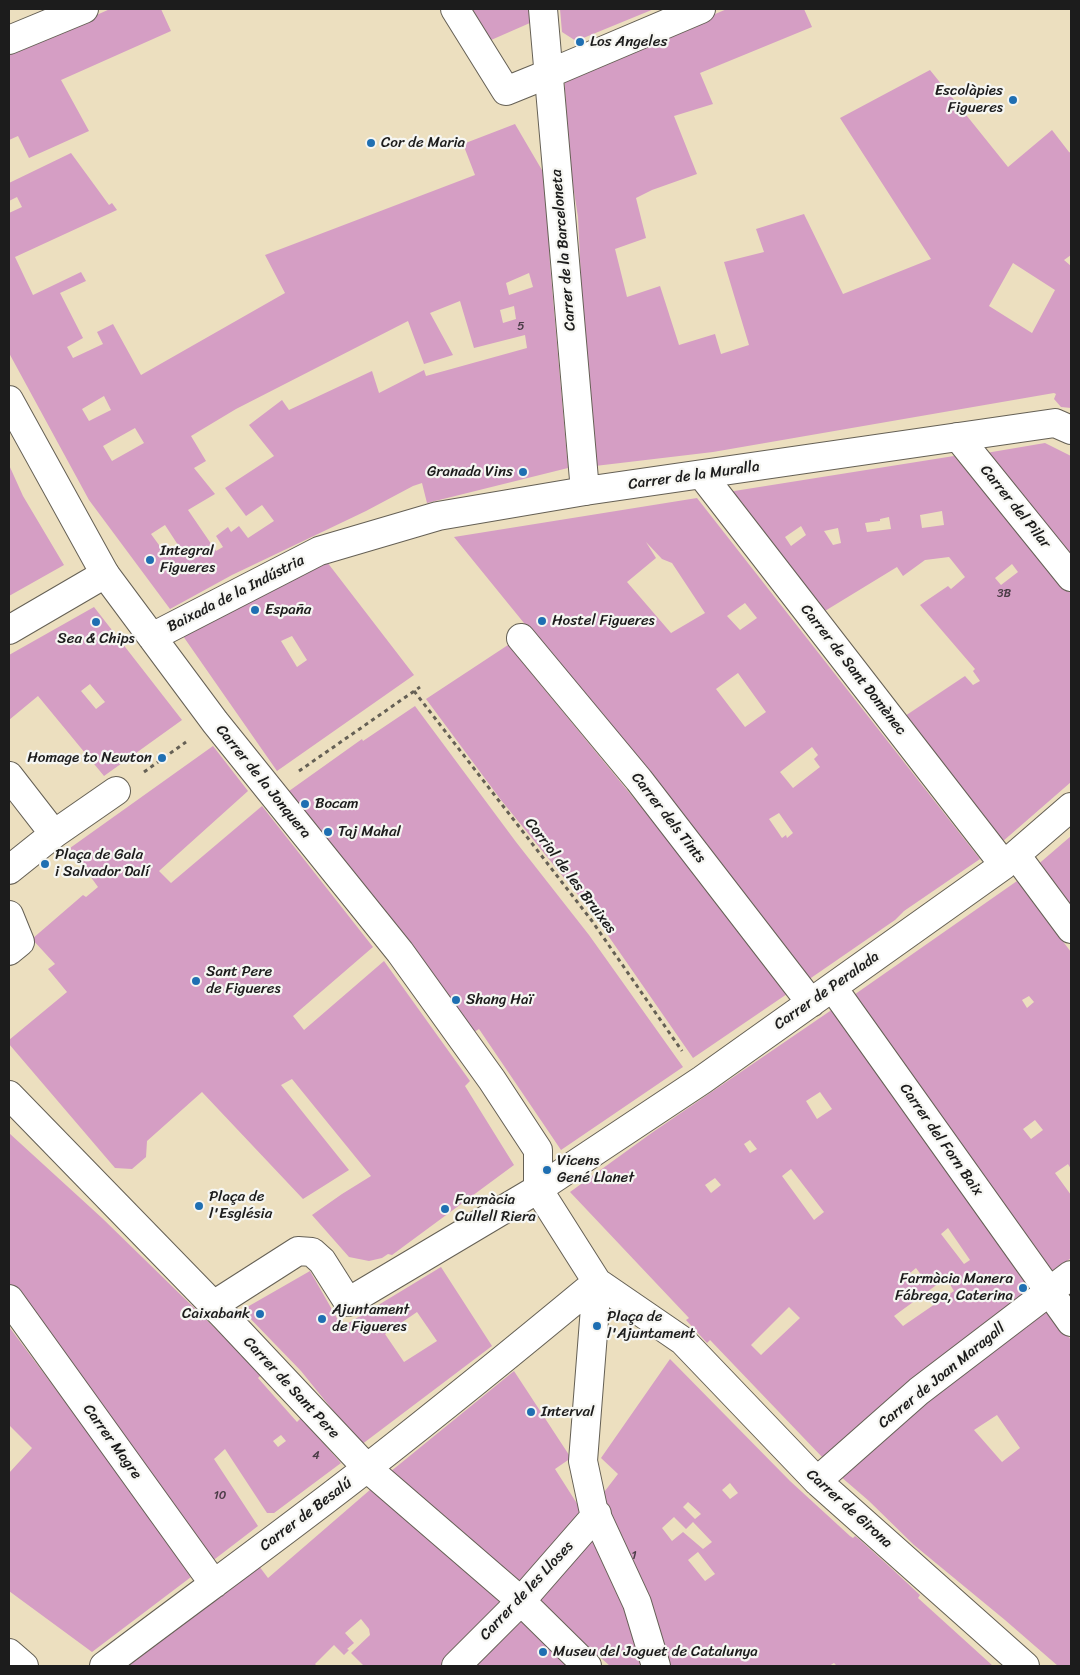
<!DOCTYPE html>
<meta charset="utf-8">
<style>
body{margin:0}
#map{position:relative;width:1080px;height:1675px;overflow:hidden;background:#ecdfbf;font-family:Sriracha,sans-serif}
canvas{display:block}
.frame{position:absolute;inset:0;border:10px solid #1c1c1c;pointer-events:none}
</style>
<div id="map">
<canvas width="1080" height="1675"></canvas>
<div class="frame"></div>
</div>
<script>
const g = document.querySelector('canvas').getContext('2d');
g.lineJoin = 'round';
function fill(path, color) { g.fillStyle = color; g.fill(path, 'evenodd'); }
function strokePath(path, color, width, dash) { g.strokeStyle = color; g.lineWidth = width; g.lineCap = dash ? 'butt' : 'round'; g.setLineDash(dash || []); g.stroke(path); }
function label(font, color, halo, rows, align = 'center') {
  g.font = font + ' Sriracha,sans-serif'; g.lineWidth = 4.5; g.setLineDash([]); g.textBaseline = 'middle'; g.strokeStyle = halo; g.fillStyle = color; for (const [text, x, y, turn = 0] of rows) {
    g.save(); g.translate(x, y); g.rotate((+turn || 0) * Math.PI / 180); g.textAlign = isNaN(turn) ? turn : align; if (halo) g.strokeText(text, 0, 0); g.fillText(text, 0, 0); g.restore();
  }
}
fill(new Path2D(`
 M 110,9 L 161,9 L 171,31 L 61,80 L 89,131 L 29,158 L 18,136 L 9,140 L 9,54 Z
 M 461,9 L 538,9 L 539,19 L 482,44 Z
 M 560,9 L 654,9 L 576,41 L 562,32 Z
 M 727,9 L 804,9 L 812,27 L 700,73 L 713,104 L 674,116 L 697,174 L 652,190 L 636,198 L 646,238 L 615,249 L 627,297 L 660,286 L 679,345 L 715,334 L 721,354 L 749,345 L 724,262 L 764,252 L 756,229 L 804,214 L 843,294 L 931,259 L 840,118 L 930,70 L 1008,167 L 1052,130 L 1069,152 L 1071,153 L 1071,255 L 1064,260 L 1071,266 L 1071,408 L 1061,407 L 1054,399 L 1056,394 L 1054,393 L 713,452 L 595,466 L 584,343 L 578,217 L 571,173 L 564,77 ZM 1013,263 L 1055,290 L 1032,333 L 989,306 Z
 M 515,124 L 546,177 L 550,264 L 568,468 L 427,503 L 422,483 L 413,486 L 366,511 L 232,575 L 170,609 L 89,500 L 9,353 L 9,213 L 22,207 L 17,197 L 9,201 L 9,183 L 71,153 L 109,205 L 112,203 L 117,210 L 15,257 L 33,295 L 81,272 L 86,281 L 60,293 L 83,338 L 67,347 L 73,358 L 103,344 L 97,332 L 113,324 L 141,375 L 285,293 L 265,255 L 475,175 L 463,144 ZM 529,273 L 533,287 L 509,295 L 506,283 ZM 460,301 L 474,348 L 525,335 L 527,348 L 426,376 L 424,370 L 379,393 L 372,371 L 289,410 L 282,400 L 249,425 L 274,456 L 225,488 L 246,516 L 262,505 L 274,521 L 248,538 L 239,526 L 231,532 L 228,527 L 216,536 L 223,547 L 216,551 L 188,510 L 215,494 L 194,468 L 206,461 L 191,436 L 236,409 L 408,321 L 424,364 L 453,355 L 430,313 ZM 514,306 L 516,319 L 503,323 L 500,310 ZM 104,396 L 111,410 L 89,421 L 82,409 ZM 135,428 L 144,443 L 112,461 L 103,446 ZM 165,525 L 180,548 L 167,556 L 151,534 Z
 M 1045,443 L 1071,456 L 1071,557 L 986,453 Z
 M 954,456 L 1071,593 L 1071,782 L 1002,842 L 902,718 L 965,676 L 973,685 L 980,681 L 973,671 L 975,669 L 920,605 L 948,586 L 951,589 L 965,577 L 949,557 L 925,560 L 903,576 L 897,567 L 820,614 L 728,492 ZM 942,511 L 944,525 L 922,528 L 920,515 ZM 889,517 L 891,529 L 867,532 L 865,523 L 880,521 L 880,519 ZM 801,526 L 806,535 L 791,546 L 785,537 ZM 838,528 L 841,543 L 833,545 L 824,531 ZM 1012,564 L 1018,572 L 1001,585 L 995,578 Z
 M 9,465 L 23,496 L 64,565 L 9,596 Z
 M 697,498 L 980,859 L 904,911 L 895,920 L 808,980 L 624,746 L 454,537 ZM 646,542 L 662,559 L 672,563 L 705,613 L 671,633 L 627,582 L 656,558 ZM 745,603 L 757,618 L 740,630 L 727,616 ZM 738,673 L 766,712 L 745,727 L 716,689 ZM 812,747 L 818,755 L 814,759 L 820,767 L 793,788 L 780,772 ZM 779,813 L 793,833 L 787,838 L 786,835 L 782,838 L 769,819 Z
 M 327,562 L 414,675 L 277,771 L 183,636 ZM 292,636 L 307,660 L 297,667 L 281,641 Z
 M 94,607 L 182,720 L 104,776 L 38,696 L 9,720 L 9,655 ZM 90,684 L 105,702 L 96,709 L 81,691 Z
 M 508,645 L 655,824 L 787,994 L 693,1058 L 591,911 L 501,800 L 426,699 Z
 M 415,706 L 516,842 L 589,935 L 683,1067 L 561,1150 L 479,1029 L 469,1035 L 289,791 L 362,739 L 363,741 Z
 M 213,746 L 248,791 L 159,871 L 171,883 L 262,806 L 373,947 L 293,1016 L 304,1030 L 384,961 L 470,1081 L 465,1086 L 514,1165 L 392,1255 L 388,1254 L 382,1258 L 369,1261 L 349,1257 L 312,1215 L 342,1194 L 371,1176 L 292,1079 L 281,1085 L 349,1170 L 303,1199 L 202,1092 L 147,1141 L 146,1157 L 132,1169 L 115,1168 L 9,1044 L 9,1040 L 67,992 L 48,969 L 55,964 L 32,939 L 83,895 L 86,897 L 98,887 L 70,848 Z
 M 1071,836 L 1071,915 L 1035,867 Z
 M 1017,881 L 1071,952 L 1071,1169 L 1068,1164 L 1055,1173 L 1071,1195 L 1071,1258 L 1052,1272 L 851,997 ZM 1029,996 L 1034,1002 L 1027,1008 L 1022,1000 ZM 1035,1120 L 1043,1130 L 1031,1139 L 1023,1129 Z
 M 833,1009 L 1032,1287 L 823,1458 L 711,1341 L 710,1340 L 707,1343 L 686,1320 L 689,1318 L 570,1192 L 653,1132 ZM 820,1092 L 832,1109 L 817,1119 L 806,1101 ZM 750,1140 L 757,1149 L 750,1153 L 744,1144 ZM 791,1169 L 824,1212 L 814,1220 L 782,1176 ZM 715,1178 L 721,1185 L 711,1193 L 705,1185 ZM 948,1228 L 970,1260 L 964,1264 L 941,1234 ZM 916,1268 L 925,1280 L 918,1285 L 910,1273 ZM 946,1278 L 954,1291 L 903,1326 L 894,1316 ZM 789,1307 L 800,1318 L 761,1355 L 751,1345 Z
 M 9,1133 L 102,1218 L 262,1374 L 258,1378 L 297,1422 L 301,1418 L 341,1463 L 274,1513 L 267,1513 L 225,1449 L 214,1459 L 258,1526 L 211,1562 L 44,1329 L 9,1284 ZM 281,1435 L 286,1441 L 278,1447 L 273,1441 Z
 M 441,1267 L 492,1346 L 361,1445 L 301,1371 L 242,1310 L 310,1271 L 342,1327 ZM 417,1312 L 437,1341 L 404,1362 L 385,1334 Z
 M 1047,1308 L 1071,1340 L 1071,1666 L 1058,1666 L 1005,1620 L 914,1545 L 869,1501 L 840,1476 L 911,1414 ZM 997,1415 L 1020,1448 L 1002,1462 L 974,1430 Z
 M 10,1328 L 95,1442 L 191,1577 L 92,1652 L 9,1591 L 9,1473 L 32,1448 L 9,1425 L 9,1333 Z
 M 670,1359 L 790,1481 L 850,1536 L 853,1538 L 855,1536 L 859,1539 L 890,1567 L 920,1595 L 918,1598 L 993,1666 L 837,1666 L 834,1663 L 829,1666 L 663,1666 L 598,1500 L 618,1474 L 601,1458 ZM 730,1483 L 738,1493 L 730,1499 L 722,1490 ZM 688,1502 L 701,1514 L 695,1519 L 683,1507 ZM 674,1517 L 686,1529 L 693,1522 L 712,1542 L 703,1549 L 683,1532 L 672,1541 L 662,1528 ZM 698,1552 L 715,1574 L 705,1581 L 688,1560 Z
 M 514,1371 L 571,1458 L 555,1469 L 583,1513 L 523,1589 L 390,1472 Z
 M 371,1489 L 503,1604 L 442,1666 L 364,1666 L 351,1653 L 370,1635 L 369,1629 L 361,1619 L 345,1633 L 354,1643 L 347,1649 L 349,1650 L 344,1655 L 334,1645 L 315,1664 L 317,1666 L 122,1666 L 256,1562 L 268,1578 Z
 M 592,1532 L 618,1588 L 646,1666 L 610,1666 L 533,1598 Z
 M 520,1617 L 570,1666 L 474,1666 Z`), '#d59ec4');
const pedestrian = new Path2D(`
 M 455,9 L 506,91 L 548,74
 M 958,437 L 1071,577
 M 702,475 L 1004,865
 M 105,574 L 215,722 L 400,952 L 492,1080 L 538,1150 L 538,1189 L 597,1282 L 683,1341 L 817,1481 L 1025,1666
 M 152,637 L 319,551 L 438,516 L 585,491
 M 521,638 L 639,780 L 811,1003
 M 9,776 L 54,834 L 9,870
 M 54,834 L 116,791
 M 1016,855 L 1071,929
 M 9,915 L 20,942 L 9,951
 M 833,988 L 1071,1322
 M 9,1095 L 224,1316 L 367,1468 L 521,1601 L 587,1666
 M 597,1282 L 583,1461 L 593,1508 L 637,1603 L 656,1666
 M 9,1299 L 214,1584
 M 212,1306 L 298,1251 L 312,1252 L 322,1261 L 348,1302 L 538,1189 L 702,1080 L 1004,865 L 1071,807
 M 817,1481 L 919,1391 L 1071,1275
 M 104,1666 C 191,1600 280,1536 367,1468 C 445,1407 521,1345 597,1282
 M 456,1666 L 521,1601 L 597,1514`);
const minor = new Path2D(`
 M 543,9 L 585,491 L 1055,423 L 1071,430
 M 9,40 L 84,9
 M 548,74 L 701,9
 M 9,400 L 105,574 L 9,630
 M 9,1653 L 24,1666`);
strokePath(pedestrian, '#656055', 30);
strokePath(minor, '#656055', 30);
strokePath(new Path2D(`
 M 414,691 L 592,921 L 682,1051
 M 299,771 L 420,687
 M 144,772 L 186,742`), '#656055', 3, [4, 4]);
strokePath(pedestrian, '#fff', 28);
strokePath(minor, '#fff', 28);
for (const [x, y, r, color] of [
 [580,42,5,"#1f6fb2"],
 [1013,100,5,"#1f6fb2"],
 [371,143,5,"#1f6fb2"],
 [523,472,5,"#1f6fb2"],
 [150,560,5,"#1f6fb2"],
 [255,610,5,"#1f6fb2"],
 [542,621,5,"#1f6fb2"],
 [96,622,5,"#1f6fb2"],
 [162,758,5,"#1f6fb2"],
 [305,804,5,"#1f6fb2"],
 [328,832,5,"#1f6fb2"],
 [45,864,5,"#1f6fb2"],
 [196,981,5,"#1f6fb2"],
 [456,1000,5,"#1f6fb2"],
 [547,1170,5,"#1f6fb2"],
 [199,1206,5,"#1f6fb2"],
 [445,1209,5,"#1f6fb2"],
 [1023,1288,5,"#1f6fb2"],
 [260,1314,5,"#1f6fb2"],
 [322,1319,5,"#1f6fb2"],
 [597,1326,5,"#1f6fb2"],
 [531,1412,5,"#1f6fb2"],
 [543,1652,5,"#1f6fb2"]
]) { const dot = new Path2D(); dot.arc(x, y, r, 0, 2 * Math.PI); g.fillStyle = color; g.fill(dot); strokePath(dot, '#f6f6f2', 2); }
label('12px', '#4a3c46', null, [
 ["5",521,327],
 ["3B",1004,594],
 ["4",316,1456],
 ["10",220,1496],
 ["1",634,1556]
]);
label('15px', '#1c1c1c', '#f6f6f2', [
 ["Los Angeles",590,42],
 ["Escolàpies",1003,91,"right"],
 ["Figueres",1003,108,"right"],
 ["Cor de Maria",381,143],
 ["Granada Vins",513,472,"right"],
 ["Integral",160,551],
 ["Figueres",160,568],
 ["España",265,610],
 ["Hostel Figueres",552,621],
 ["Sea & Chips",96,639,"center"],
 ["Homage to Newton",152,758,"right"],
 ["Bocam",315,804],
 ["Taj Mahal",338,832],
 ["Plaça de Gala",55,855],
 ["i Salvador Dalí",55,872],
 ["Sant Pere",206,972],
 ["de Figueres",206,989],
 ["Shang Haï",466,1000],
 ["Vicens",557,1161],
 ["Gené Llanet",557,1178],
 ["Plaça de",209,1197],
 ["l'Església",209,1214],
 ["Farmàcia",455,1200],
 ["Cullell Riera",455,1217],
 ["Farmàcia Manera",1013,1279,"right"],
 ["Fábrega, Caterina",1013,1296,"right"],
 ["Ajuntament",332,1310],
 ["de Figueres",332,1327],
 ["Caixabank",250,1314,"right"],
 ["Plaça de",607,1317],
 ["l'Ajuntament",607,1334],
 ["Interval",541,1412],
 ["Museu del Joguet de Catalunya",553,1652]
], 'left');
label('15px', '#1c1c1c', '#f6f6f2', [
 ["Carrer de la Barceloneta",564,250,-95],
 ["Carrer de la Muralla",694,476,-8],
 ["Carrer del Pilar",1015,507,51],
 ["Baixada de la Indústria",236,594,-27],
 ["Carrer de Sant Domènec",853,670,52],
 ["Carrer de la Jonquera",263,782,51],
 ["Carrer dels Tints",668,818,52],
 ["Corriol de les Bruixes",570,876,53],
 ["Carrer de Peralada",827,991,-35],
 ["Carrer del Forn Baix",941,1140,55],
 ["Carrer de Joan Maragall",942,1376,-39],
 ["Carrer de Sant Pere",291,1388,47],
 ["Carrer Magre",112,1442,54],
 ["Carrer de Girona",849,1509,42],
 ["Carrer de Besalú",306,1515,-37],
 ["Carrer de les Lloses",527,1591,-47]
]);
</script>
